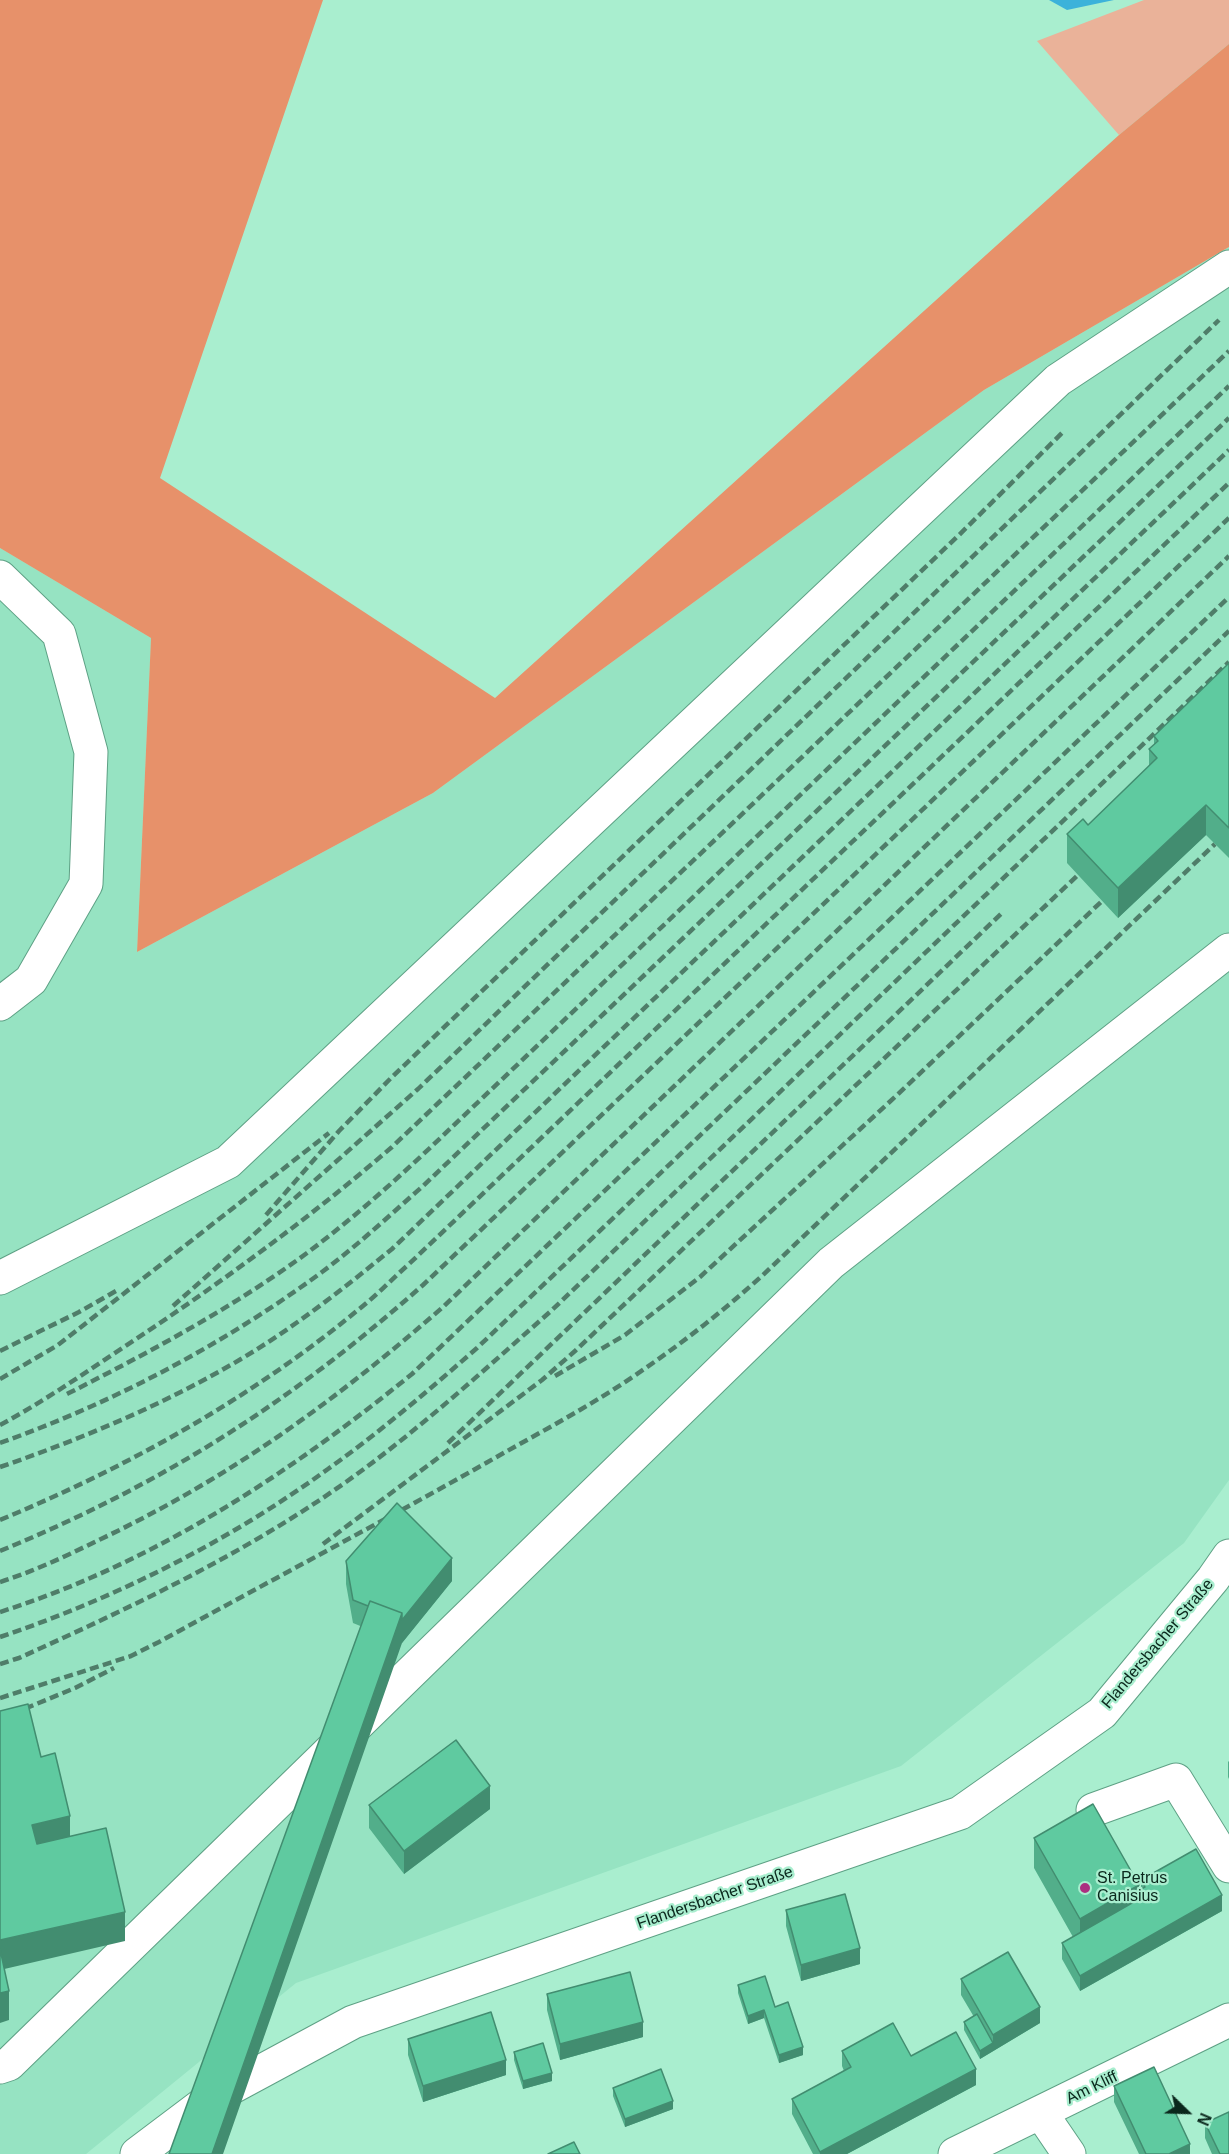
<!DOCTYPE html>
<meta charset="utf-8">
<style>
body{margin:0}
#map{position:relative;width:1229px;height:2154px;overflow:hidden;background:#a9eecf;font-family:Helvetica,sans-serif}
canvas{display:block}
.north{position:absolute;left:1157px;top:2082px;width:60px;height:60px;-webkit-text-stroke:4px #a9eecf;paint-order:stroke;rotate:113deg;font-size:16px;font-weight:700;line-height:24px;text-align:center;color:#0a271c}
.north::after{content:'';display:block;margin:auto;width:21px;height:27px;background:#0a271c;clip-path:polygon(50% 0,100% 100%,50% 72%,0 100%)}
</style>
<div id="map">
<canvas width="1229" height="2154"></canvas>
<div class="north">N</div>
</div>
<script>
const g = document.querySelector('canvas').getContext('2d');
g.lineJoin = 'round';
function fill(path, color) { g.fillStyle = color; g.fill(path, 'evenodd'); }
function strokePath(path, color, width, dash) { g.strokeStyle = color; g.lineWidth = width; g.lineCap = dash ? 'butt' : 'round'; g.setLineDash(dash || []); g.stroke(path); }
function label(font, color, halo, rows, align = 'center') {
  g.font = font + ' Helvetica,sans-serif'; g.lineWidth = 4.5; g.setLineDash([]); g.textBaseline = 'middle'; g.strokeStyle = halo; g.fillStyle = color; for (const [text, x, y, turn = 0] of rows) {
    g.save(); g.translate(x, y); g.rotate((+turn || 0) * Math.PI / 180); g.textAlign = isNaN(turn) ? turn : align; if (halo) g.strokeText(text, 0, 0); g.fillText(text, 0, 0); g.restore();
  }
}
fill(new Path2D(`
 M 1229,247 L 1229,1480 L 1184,1543 L 901,1766 L 296,1983 L 86,2154 L 0,2154 L 0,548 L 151,638 L 137,952 L 433,793 L 984,390 Z`), '#96e3c2');
fill(new Path2D(`
 M 1144,0 L 1229,0 L 1229,44 L 1119,135 L 1037,41 Z`), '#eab299');
fill(new Path2D(`
 M 0,0 L 323,0 L 160,478 L 495,698 L 1119,135 L 1229,44 L 1229,247 L 984,390 L 433,793 L 137,952 L 151,638 L 0,548 Z`), '#e7916a');
fill(new Path2D(`
 M 1049,0 L 1114,0 L 1067,10 Z`), '#3cb2da');
const minor = new Path2D(`
 M 0,577 L 59,634 L 91,752 L 86,884 L 31,980 L 0,1004
 M 0,1278 L 228,1162 L 1058,380 L 1229,267
 M 1093,1810 L 1176,1780 L 1229,1866
 M 0,2067 L 9,2064 L 831,1263 L 1229,950
 M 1041,2113 L 1069,2154
 M 137,2154 L 210,2099 L 353,2022 L 960,1813 L 1102,1713 L 1213,1579 L 1229,1556
 M 955,2154 L 1229,2020`);
strokePath(minor, '#5ea185', 35);
strokePath(minor, '#fff', 33);
strokePath(new Path2D(`
 M 266,1215 L 339,1131 L 392,1077 L 959,535 L 1062,433
 M 173,1306 L 418,1089 L 1219,320
 M 0,1351 L 79,1312 L 116,1291
 M 555,1376 L 625,1335 L 700,1277 L 896,1096 L 1102,901
 M 0,1379 L 58,1345 L 329,1133
 M 67,1394 C 150,1352 232,1308 307,1253 C 359,1214 406,1171 452,1127 L 1229,386
 M 0,1425 C 43,1402 83,1374 124,1347 C 218,1285 307,1220 392,1147 L 1229,351
 M 0,1443 C 115,1402 224,1344 322,1272 C 358,1245 390,1215 423,1186 L 1229,418
 M 448,1443 L 1003,912
 M 0,1467 C 84,1438 165,1404 241,1359 C 295,1327 344,1288 392,1249 L 1229,450
 M 0,1520 C 128,1467 251,1398 358,1310 C 376,1296 392,1279 409,1264 L 1229,483
 M 323,1544 L 542,1380 L 575,1351 L 1078,875
 M 0,1551 C 163,1484 291,1402 423,1285 L 1229,518
 M 0,1582 C 35,1571 68,1555 101,1539 C 231,1477 335,1401 443,1307 L 1229,556
 M 0,1612 C 154,1563 287,1475 412,1374 L 1229,597
 M 0,1637 C 116,1598 229,1541 328,1469 C 380,1432 429,1390 477,1348 L 1229,631
 M 0,1664 L 19,1658 C 132,1607 244,1554 346,1482 C 419,1430 484,1370 551,1311 L 1229,662
 M 0,1698 L 131,1656 L 159,1642 C 268,1582 378,1524 486,1463 C 535,1435 587,1408 634,1376 C 680,1345 722,1312 763,1275 L 1215,844
 M 0,1719 L 75,1688 L 114,1668`), '#4f7d69', 4.5, [9, 4.5]);
fill(new Path2D(`
 M 1229,663 L 1229,858 L 1206,835 L 1118,918 L 1067,863 L 1067,834 L 1088,825 L 1149,766 L 1149,749 L 1154,745 L 1154,736 Z
 M 346,1561 L 452,1581 L 402,1643 L 353,1623 L 346,1584 Z
 M 1229,1761 L 1229,1779 L 1228,1777 L 1228,1762 Z
 M 369,1805 L 490,1809 L 404,1874 L 369,1828 Z
 M 1034,1838 L 1139,1890 L 1141,1889 L 1141,1880 L 1222,1911 L 1080,1991 L 1062,1959 L 1062,1943 L 1073,1937 L 1034,1868 Z
 M 786,1910 L 860,1964 L 801,1981 L 786,1926 Z
 M 961,1979 L 1040,2023 L 980,2059 L 964,2030 L 964,2022 L 974,2017 L 961,1995 Z
 M 738,1985 L 775,2007 L 803,2055 L 779,2063 L 764,2018 L 748,2024 L 738,1993 Z
 M 547,1994 L 643,2037 L 560,2060 L 547,2010 Z
 M 408,2039 L 506,2075 L 423,2102 L 408,2055 Z
 M 842,2051 L 911,2056 L 976,2085 L 847,2154 L 813,2154 L 792,2114 L 792,2099 L 844,2071 L 842,2066 Z
 M 514,2052 L 552,2081 L 523,2089 L 514,2060 Z
 M 1114,2086 L 1190,2154 L 1139,2154 L 1114,2102 Z
 M 613,2088 L 673,2109 L 625,2127 L 613,2096 Z
 M 1205,2123 L 1229,2154 L 1212,2154 L 1205,2138 Z`), '#52ae8a');
fill(new Path2D(`
 M 1206,805 L 1206,835 L 1118,918 L 1118,888 Z
 M 452,1558 L 452,1581 L 402,1643 L 223,2154 L 212,2154 L 402,1613 Z
 M 490,1786 L 490,1809 L 404,1874 L 404,1851 Z
 M 70,1816 L 70,1845 L 32,1854 L 32,1825 Z
 M 1139,1885 L 1139,1915 L 1080,1949 L 1080,1919 Z
 M 1222,1895 L 1222,1911 L 1080,1991 L 1080,1976 Z
 M 125,1912 L 125,1941 L 0,1970 L 0,1940 Z
 M 860,1948 L 860,1964 L 801,1981 L 801,1965 Z
 M 9,1991 L 9,2020 L 0,2023 L 0,1993 Z
 M 1040,2007 L 1040,2023 L 980,2059 L 980,2051 L 993,2043 L 993,2035 Z
 M 764,2010 L 764,2018 L 748,2024 L 748,2016 Z
 M 643,2022 L 643,2037 L 560,2060 L 560,2044 Z
 M 803,2047 L 803,2055 L 779,2063 L 779,2055 Z
 M 506,2060 L 506,2075 L 423,2102 L 423,2086 Z
 M 976,2069 L 976,2085 L 847,2154 L 820,2154 L 820,2152 Z
 M 552,2073 L 552,2081 L 523,2089 L 523,2081 Z
 M 673,2101 L 673,2109 L 625,2127 L 625,2119 Z
 M 1190,2144 L 1190,2154 L 1169,2154 Z`), '#428d70');
const building = new Path2D(`
 M 1229,663 L 1229,828 L 1206,805 L 1118,888 L 1067,834 L 1083,819 L 1088,825 L 1157,758 L 1149,749 L 1158,741 L 1154,736 Z
 M 397,1503 L 452,1558 L 402,1620 L 402,1613 L 370,1601 L 368,1606 L 353,1600 L 346,1561 Z
 M 370,1601 L 402,1613 L 212,2154 L 169,2154 Z
 M 28,1704 L 41,1757 L 55,1753 L 70,1816 L 32,1825 L 37,1844 L 106,1828 L 125,1912 L 0,1940 L 0,1711 Z
 M 456,1740 L 490,1786 L 404,1851 L 369,1805 Z
 M 1093,1804 L 1139,1885 L 1080,1919 L 1034,1838 Z
 M 1196,1849 L 1222,1895 L 1080,1976 L 1062,1943 L 1139,1899 L 1139,1890 L 1145,1887 L 1141,1880 Z
 M 845,1894 L 860,1948 L 801,1965 L 786,1910 Z
 M 0,1949 L 9,1991 L 0,1993 Z
 M 1008,1952 L 1040,2007 L 993,2035 L 961,1979 Z
 M 630,1972 L 643,2022 L 560,2044 L 547,1994 Z
 M 765,1976 L 775,2007 L 788,2002 L 803,2047 L 779,2055 L 764,2010 L 748,2016 L 738,1985 Z
 M 491,2012 L 506,2060 L 423,2086 L 408,2039 Z
 M 977,2014 L 993,2043 L 980,2051 L 964,2022 Z
 M 893,2023 L 911,2056 L 956,2032 L 976,2069 L 820,2152 L 792,2099 L 851,2067 L 842,2051 Z
 M 543,2043 L 552,2073 L 523,2081 L 514,2052 Z
 M 1154,2067 L 1190,2144 L 1169,2154 L 1146,2154 L 1114,2086 Z
 M 661,2069 L 673,2101 L 625,2119 L 613,2088 Z
 M 1229,2112 L 1229,2154 L 1220,2154 L 1205,2123 Z
 M 574,2142 L 580,2154 L 548,2154 Z`);
fill(building, '#5fcaa0');
strokePath(building, '#428d70', 1.5);
for (const [x, y, r, color] of [
 [1085,1888,6,"#ab2f80"]
]) { const dot = new Path2D(); dot.arc(x, y, r, 0, 2 * Math.PI); g.fillStyle = color; g.fill(dot); strokePath(dot, '#a9eecf', 2); }
label('16px', '#0a271c', '#a9eecf', [
 ["Flandersbacher Straße",1158,1644,-50],
 ["Flandersbacher Straße",715,1898,-19],
 ["Am Kliff",1092,2088,-26]
]);
label('16px', '#0a271c', '#a9eecf', [
 ["St. Petrus",1097,1879],
 ["Canisius",1097,1897]
], 'left');
</script>
